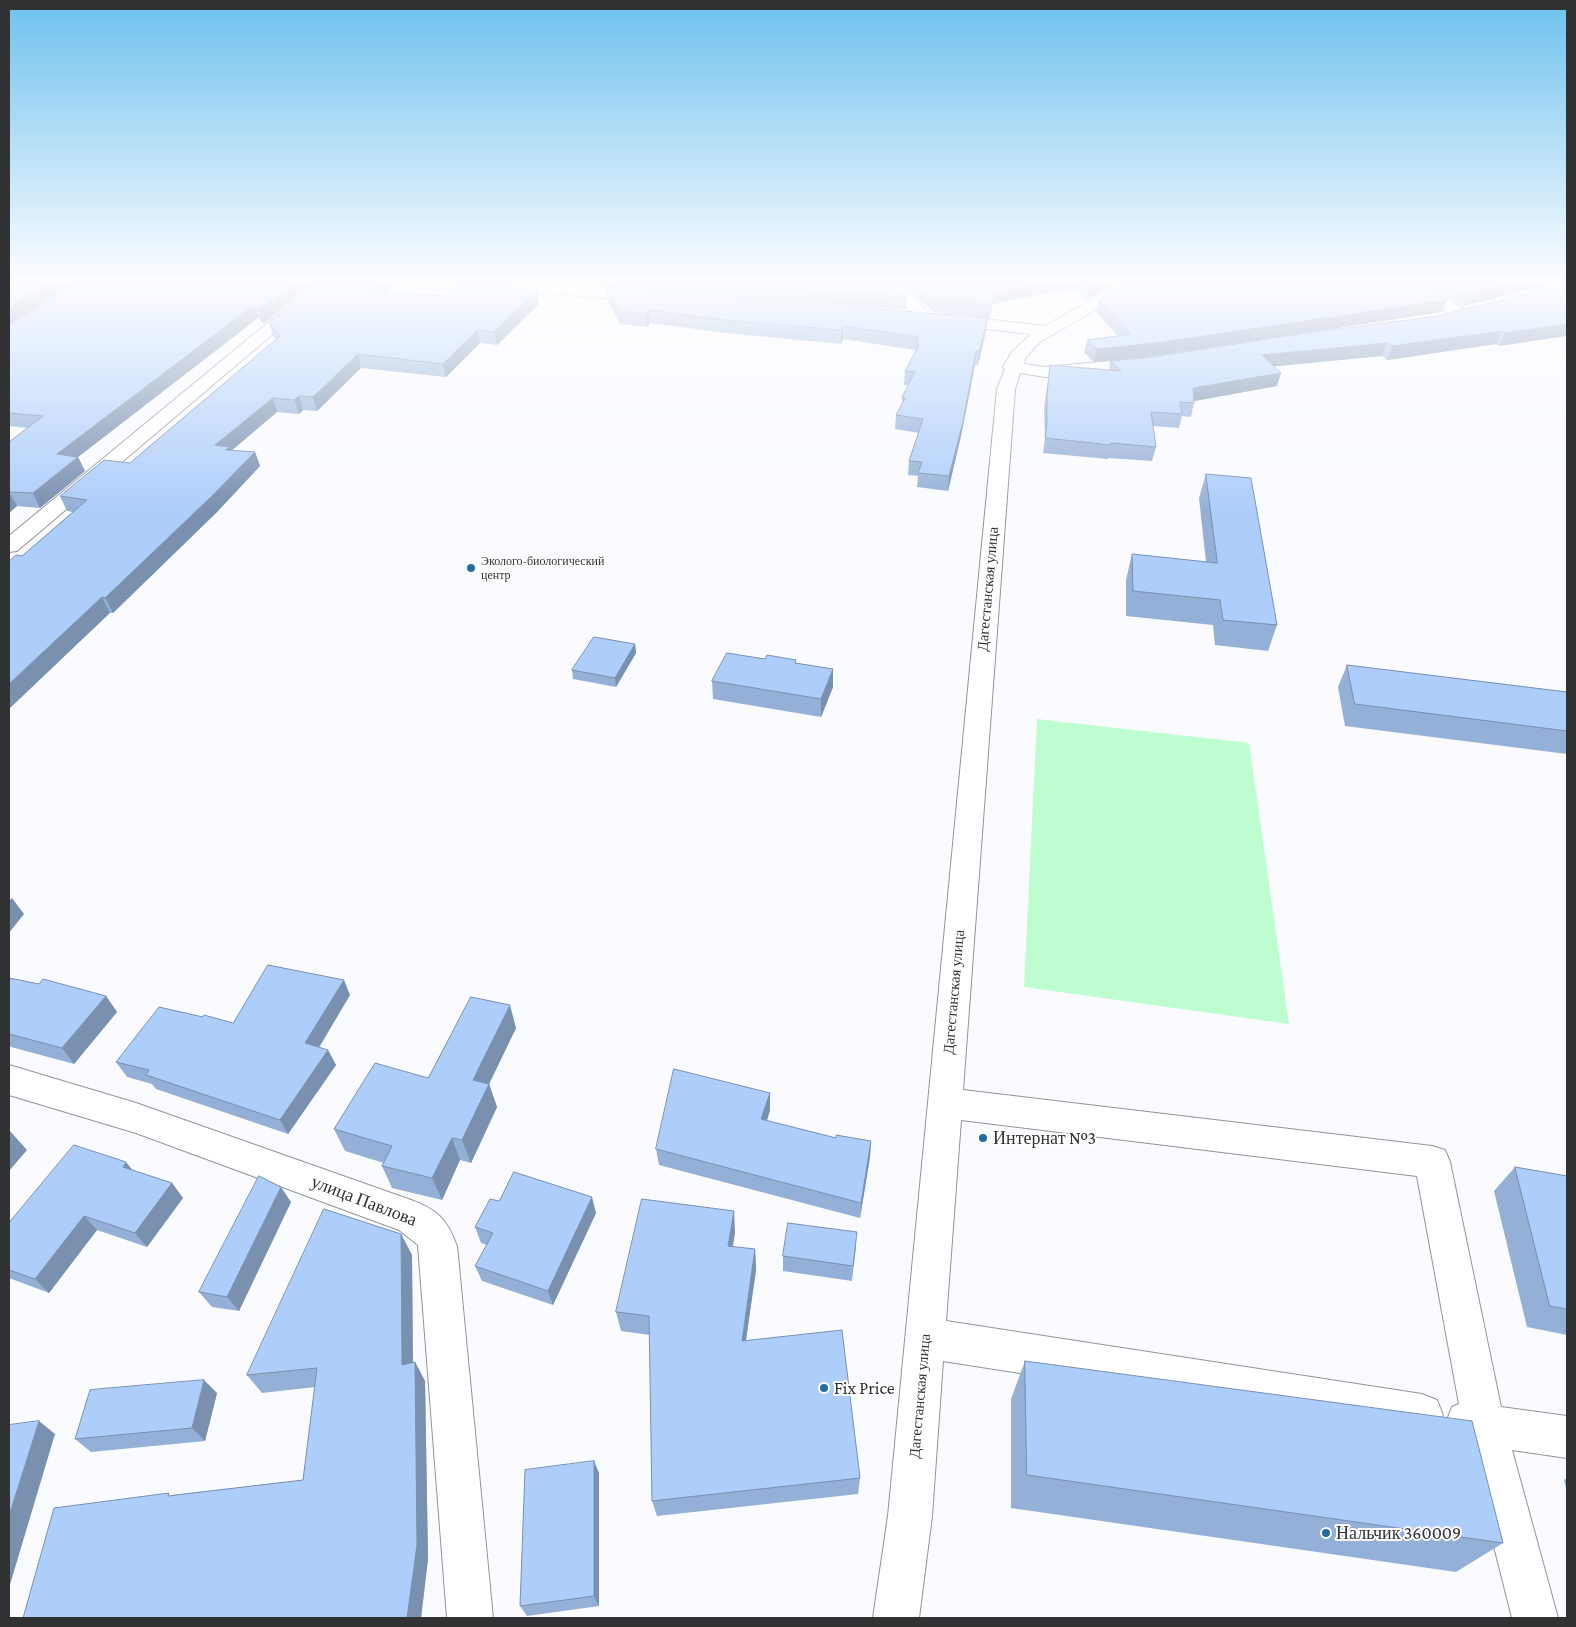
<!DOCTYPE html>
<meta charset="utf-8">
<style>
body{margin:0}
#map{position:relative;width:1576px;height:1627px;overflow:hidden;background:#f9fbff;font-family:"Crimson Pro",serif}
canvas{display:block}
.frame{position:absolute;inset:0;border:10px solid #313233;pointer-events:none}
</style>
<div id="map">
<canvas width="1576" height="1627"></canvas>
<div class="frame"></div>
</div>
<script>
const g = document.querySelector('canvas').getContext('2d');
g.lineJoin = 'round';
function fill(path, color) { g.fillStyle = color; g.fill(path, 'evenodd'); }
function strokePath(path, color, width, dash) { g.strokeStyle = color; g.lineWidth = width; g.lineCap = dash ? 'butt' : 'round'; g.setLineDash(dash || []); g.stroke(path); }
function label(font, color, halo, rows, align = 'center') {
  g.font = font + ' "Crimson Pro",serif'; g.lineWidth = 4; g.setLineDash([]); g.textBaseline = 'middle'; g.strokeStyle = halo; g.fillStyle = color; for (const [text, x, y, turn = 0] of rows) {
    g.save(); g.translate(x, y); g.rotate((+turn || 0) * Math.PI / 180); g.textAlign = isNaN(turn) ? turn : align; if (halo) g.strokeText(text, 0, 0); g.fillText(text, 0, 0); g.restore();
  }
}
fill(new Path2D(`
 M 1037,719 L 1249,743 L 1289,1024 L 1024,987 Z`), '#bdfdcf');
const minor = new Path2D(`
 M 316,283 L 333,283 L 17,551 L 9,552 L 9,536 Z
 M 473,283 L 539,283 L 643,291 L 648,293 L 651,296 L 648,299 L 643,301 L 481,288 L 476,286 Z
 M 878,283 L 895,283 L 936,318 L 934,321 L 922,321 Z
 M 1121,283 L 1140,283 L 1137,286 L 1040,342 L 1026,357 L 1024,364 L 1045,367 L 1145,358 L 1151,359 L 1154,363 L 1151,367 L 1045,377 L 1020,373 L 1015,389 L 963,1090 L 1432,1146 L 1445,1150 L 1450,1162 L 1501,1407 L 1567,1416 L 1567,1458 L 1512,1450 L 1558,1618 L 1512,1618 L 1468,1443 L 1452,1437 L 1446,1422 L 1452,1407 L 1459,1404 L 1417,1176 L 961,1120 L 946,1321 L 1422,1394 L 1437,1400 L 1443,1415 L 1437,1430 L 1422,1436 L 943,1361 L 932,1516 L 919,1618 L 873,1618 L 888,1516 L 997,389 L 1005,369 L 1003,367 L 1012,352 L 1031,334 L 950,325 L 944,323 L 942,320 L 944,317 L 950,315 L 1045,326 Z
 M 1395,283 L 1415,283 L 1466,310 L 1468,313 L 1466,316 L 1454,316 L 1398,286 Z
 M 9,1065 L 136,1103 L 411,1200 C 438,1210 447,1219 457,1246 L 493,1618 L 447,1618 L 418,1245 L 399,1230 L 136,1133 L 9,1095 Z`);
strokePath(minor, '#929498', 2);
fill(minor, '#fff');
fill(new Path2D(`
 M 75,283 L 313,283 L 263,324 L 258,318 L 78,457 L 85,471 L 40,508 L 17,506 L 9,513 L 9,442 L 27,428 L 9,426 L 9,326 Z
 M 317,283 L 396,283 L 386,293 L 449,296 L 508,283 L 509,290 L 539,304 L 497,345 L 480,343 L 446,377 L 361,368 L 317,411 L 303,410 L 299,414 L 277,412 L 232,450 L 255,452 L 260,466 L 217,512 L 113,613 L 110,613 L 22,556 L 73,512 L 67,511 L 60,496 L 130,463 L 276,339 L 273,336 L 269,323 Z
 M 598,283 L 891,283 L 906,297 L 906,310 L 600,286 Z
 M 897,283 L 1117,283 L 1086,300 L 1075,288 L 993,304 L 989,318 L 934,312 Z
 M 1419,283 L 1559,283 L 1463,306 Z
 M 1567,284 L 1499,346 L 1496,344 L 1387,360 L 1382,356 L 1274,366 L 1277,386 L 1194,401 L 1194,403 L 1191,417 L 1182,416 L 1179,428 L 1153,426 L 1156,447 L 1152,461 L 1108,458 L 1108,459 L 1043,453 L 1045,438 L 1044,408 L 1050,365 L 1109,370 L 1110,361 L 1153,357 L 1277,337 L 1154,356 L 1094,362 L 1084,353 L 1087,340 L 1118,336 L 1096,312 L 1099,299 L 1442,312 L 1292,335 L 1437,316 Z
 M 606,287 L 986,331 L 978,365 L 975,365 L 961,436 L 948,491 L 917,487 L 918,476 L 908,475 L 909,461 L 919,433 L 895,429 L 896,415 L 902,405 L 902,397 L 909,385 L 904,385 L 905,371 L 915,352 L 915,350 L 843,339 L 841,344 L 726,333 L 650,323 L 647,327 L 620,324 L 607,300 Z
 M 1206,474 L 1277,625 L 1268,651 L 1215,645 L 1213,625 L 1126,616 L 1126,580 L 1132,554 L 1206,562 L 1199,498 Z
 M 635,644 L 636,653 L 616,687 L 573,679 L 572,670 Z
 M 765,659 L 833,669 L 833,687 L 821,717 L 713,699 L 712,681 Z
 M 1347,665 L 1567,692 L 1567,754 L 1345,726 L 1338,687 Z
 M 9,978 L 39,984 L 106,996 L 117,1012 L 74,1064 L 11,1047 L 9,1045 Z
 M 350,995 L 319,1048 L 328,1050 L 336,1065 L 288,1134 L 156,1089 L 152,1084 L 127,1077 L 116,1062 L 233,1023 Z
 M 516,1028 L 489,1084 L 497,1107 L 471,1163 L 460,1160 L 442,1200 L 392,1188 L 382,1166 L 384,1163 L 345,1151 L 334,1129 L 428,1078 Z
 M 770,1093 L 770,1110 L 767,1121 L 836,1138 L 871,1141 L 870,1157 L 860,1218 L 659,1165 L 656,1149 Z
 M 1515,1167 L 1567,1176 L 1567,1335 L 1527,1327 L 1494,1191 Z
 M 132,1170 L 172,1183 L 183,1198 L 147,1247 L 97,1230 L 49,1293 L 9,1278 L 9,1223 Z
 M 499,1201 L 596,1213 L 553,1305 L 482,1281 L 475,1266 L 487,1245 L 481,1243 L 475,1227 Z
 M 291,1202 L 239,1311 L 212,1307 L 199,1292 Z
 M 735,1232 L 733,1247 L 755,1249 L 756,1270 L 746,1340 L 860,1478 L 858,1494 L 657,1516 L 652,1501 L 650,1335 L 621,1331 L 616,1312 Z
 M 401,1234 L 412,1255 L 413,1363 L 415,1362 L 425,1381 L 428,1559 L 421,1618 L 23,1618 L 172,1495 L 303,1480 L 315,1387 L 262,1393 L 247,1375 Z
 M 856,1247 L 852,1281 L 783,1271 L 783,1256 Z
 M 1025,1361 L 1503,1543 L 1456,1572 L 1011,1508 L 1011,1399 Z
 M 217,1393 L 205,1441 L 91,1452 L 75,1439 Z
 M 599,1473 L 599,1606 L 527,1616 L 520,1606 Z
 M 1567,1478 L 1567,1492 L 1564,1480 Z`), '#95b0d7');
fill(new Path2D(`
 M 48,283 L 73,283 L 9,325 L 9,308 Z
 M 294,283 L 313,283 L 263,324 L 259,311 Z
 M 380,283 L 396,283 L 373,305 L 370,292 Z
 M 504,283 L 508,283 L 510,292 L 499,289 Z
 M 1039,283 L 1076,283 L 1075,288 L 993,304 L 989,318 L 991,305 L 994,292 Z
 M 1097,283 L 1117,283 L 1086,300 L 1088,288 Z
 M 1512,283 L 1559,283 L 1463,306 L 1468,293 Z
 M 537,291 L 539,304 L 497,345 L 494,332 Z
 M 1447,300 L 1442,312 L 1154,356 L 1094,362 L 1097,349 Z
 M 254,305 L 258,318 L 78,457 L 85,471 L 40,508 L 33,493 L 57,454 Z
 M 649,310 L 650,323 L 647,327 L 646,314 Z
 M 988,318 L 986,331 L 978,365 L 979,351 Z
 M 1567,324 L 1567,336 L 1499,346 L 1505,333 Z
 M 843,326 L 843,339 L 841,344 L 841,330 Z
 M 477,330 L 480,343 L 446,377 L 443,364 Z
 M 1502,331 L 1496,344 L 1387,360 L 1392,346 Z
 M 1387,343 L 1382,356 L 1258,368 L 1262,355 Z
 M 976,351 L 975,365 L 961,436 L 948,491 L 949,476 Z
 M 358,354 L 361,368 L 317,411 L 313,397 Z
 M 1281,373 L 1277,386 L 1189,402 L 1193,388 Z
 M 299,396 L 303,410 L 299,414 L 294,400 Z
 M 273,398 L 277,412 L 231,451 L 234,461 L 215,445 Z
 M 255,452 L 260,466 L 217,512 L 113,613 L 105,598 Z
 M 9,491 L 17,506 L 9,513 Z
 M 102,597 L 110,613 L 9,709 L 9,684 Z
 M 635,644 L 636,653 L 616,687 L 615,678 Z
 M 833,669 L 833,687 L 821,717 L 821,699 Z
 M 12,898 L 24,914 L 9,933 L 9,901 Z
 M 344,980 L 350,995 L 312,1058 L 305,1043 Z
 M 106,996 L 117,1012 L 74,1064 L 62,1048 Z
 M 510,1005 L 516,1028 L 489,1084 L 497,1107 L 471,1163 L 462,1140 L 473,1080 Z
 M 328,1050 L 336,1065 L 288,1134 L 280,1120 Z
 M 770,1093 L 770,1110 L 762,1136 L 761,1119 Z
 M 9,1130 L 27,1150 L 9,1171 Z
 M 452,1138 L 460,1160 L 442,1200 L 432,1178 Z
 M 871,1141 L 870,1157 L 860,1218 L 861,1203 Z
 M 126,1162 L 138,1177 L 123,1167 Z
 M 172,1183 L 183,1198 L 147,1247 L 135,1233 Z
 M 281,1187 L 291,1202 L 239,1311 L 227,1297 Z
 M 592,1197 L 596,1213 L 553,1305 L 548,1291 Z
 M 734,1211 L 735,1232 L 729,1267 L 728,1246 Z
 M 84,1216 L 97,1230 L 49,1293 L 35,1279 Z
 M 401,1234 L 412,1255 L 413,1383 L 402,1365 Z
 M 755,1249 L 756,1270 L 743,1360 L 742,1341 Z
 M 415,1362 L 425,1381 L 428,1559 L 421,1618 L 407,1618 Z
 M 204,1380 L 217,1393 L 205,1441 L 192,1428 Z
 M 39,1421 L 55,1434 L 9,1588 L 9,1516 Z
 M 594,1461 L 599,1473 L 599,1606 L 594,1596 Z`), '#7990af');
const building = new Path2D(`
 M 9,283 L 48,283 L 9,308 Z
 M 75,283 L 294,283 L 259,311 L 254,305 L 57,454 L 78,457 L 33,493 L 9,492 L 9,442 L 43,416 L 9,413 L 9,326 Z
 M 317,283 L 380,283 L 370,292 L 449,296 L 459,283 L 504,283 L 499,289 L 537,291 L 494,332 L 477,330 L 443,364 L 358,354 L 313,397 L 299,396 L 294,400 L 273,398 L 215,445 L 229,447 L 226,450 L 255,452 L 211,497 L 105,598 L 102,597 L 9,684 L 9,561 L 16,555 L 22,556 L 87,500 L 60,496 L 104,460 L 130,463 L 280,336 L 269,323 Z
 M 724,283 L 891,283 L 906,297 Z
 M 914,283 L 1039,283 L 994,292 L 991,305 L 935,299 Z
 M 1084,283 L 1097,283 L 1088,288 Z
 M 1126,283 L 1416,283 L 1447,300 L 1157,343 L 1097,349 L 1087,340 L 1131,334 L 1099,299 Z
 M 1448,283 L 1512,283 L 1468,293 Z
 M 1567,284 L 1567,324 L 1505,333 L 1502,331 L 1392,346 L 1387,343 L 1262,355 L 1281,373 L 1193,388 L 1194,403 L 1180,402 L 1182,414 L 1151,412 L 1156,447 L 1111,443 L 1111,445 L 1045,438 L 1047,424 L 1047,395 L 1050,365 L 1121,371 L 1110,361 L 1153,357 L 1286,336 L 1437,316 Z
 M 606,287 L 988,318 L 979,351 L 976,351 L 963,422 L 949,476 L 918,473 L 922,462 L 909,461 L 923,419 L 896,415 L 905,398 L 902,397 L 915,372 L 905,371 L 919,345 L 916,344 L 919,337 L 843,326 L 841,330 L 725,320 L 649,310 L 646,314 L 619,311 Z
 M 1206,474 L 1251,478 L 1277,625 L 1223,620 L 1220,600 L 1133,591 L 1132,554 L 1217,563 Z
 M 594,637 L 635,644 L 615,678 L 572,670 Z
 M 727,653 L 765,659 L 767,655 L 796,660 L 795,663 L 833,669 L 821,699 L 712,681 Z
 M 1347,665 L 1567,692 L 1567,731 L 1355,704 Z
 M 268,965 L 344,980 L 305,1043 L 328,1050 L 280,1120 L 146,1075 L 149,1070 L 116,1062 L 159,1007 L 203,1017 L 204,1015 L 233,1023 Z
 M 9,978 L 39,984 L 43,979 L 106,996 L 62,1048 L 9,1034 Z
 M 471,997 L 510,1005 L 473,1080 L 489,1084 L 462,1140 L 452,1138 L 432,1178 L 382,1166 L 392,1146 L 334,1129 L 375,1063 L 428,1078 Z
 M 674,1069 L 770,1093 L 761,1119 L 836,1138 L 836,1135 L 871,1141 L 861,1203 L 656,1149 Z
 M 74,1145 L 126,1162 L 123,1167 L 172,1183 L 135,1233 L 84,1216 L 35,1279 L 9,1270 L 9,1223 Z
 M 1515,1167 L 1567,1176 L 1567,1309 L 1550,1306 Z
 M 514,1172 L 592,1197 L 548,1291 L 475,1266 L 493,1233 L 475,1227 L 490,1199 L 499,1201 Z
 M 259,1176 L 281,1187 L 227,1297 L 199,1292 Z
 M 642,1199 L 734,1211 L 728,1246 L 755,1249 L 742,1341 L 842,1330 L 860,1478 L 652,1501 L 649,1316 L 616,1312 Z
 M 324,1209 L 401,1234 L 402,1365 L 415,1362 L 417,1545 L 407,1618 L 23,1618 L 54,1508 L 169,1493 L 168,1496 L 303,1480 L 317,1368 L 247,1375 Z
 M 788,1223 L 857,1232 L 853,1266 L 783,1256 Z
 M 1025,1361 L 1472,1421 L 1503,1543 L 1027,1475 Z
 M 204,1380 L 192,1428 L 75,1439 L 90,1390 Z
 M 39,1421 L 9,1516 L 9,1425 Z
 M 594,1461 L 594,1596 L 520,1606 L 525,1470 Z`);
fill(building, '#adcdfa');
strokePath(building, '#7990af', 1);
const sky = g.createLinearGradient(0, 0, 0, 511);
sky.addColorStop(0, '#6dc1ee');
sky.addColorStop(0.55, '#fcfdff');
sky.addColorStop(1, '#fcfdff00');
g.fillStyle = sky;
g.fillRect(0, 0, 1576, 511);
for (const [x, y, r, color] of [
 [471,568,5,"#226ca0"],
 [983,1138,5,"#226ca0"],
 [824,1388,5,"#226ca0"],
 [1326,1533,5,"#226ca0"]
]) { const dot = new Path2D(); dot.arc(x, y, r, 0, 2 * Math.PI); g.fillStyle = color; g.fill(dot); strokePath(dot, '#fff', 2); }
label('12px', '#313233', '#fff', [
 ["Эколого-биологический",481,561],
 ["центр",481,575]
], 'left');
label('15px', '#313233', '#fff', [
 ["Дагестанская улица",988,589,-85],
 ["Дагестанская улица",954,992,-85],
 ["Дагестанская улица",920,1396,-85]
]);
label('18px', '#313233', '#fff', [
 ["Интернат №3",993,1138],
 ["Fix Price",834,1388],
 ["Нальчик 360009",1336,1533]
], 'left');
label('18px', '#313233', '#fff', [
 ["улица Павлова",364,1201,21]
]);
</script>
